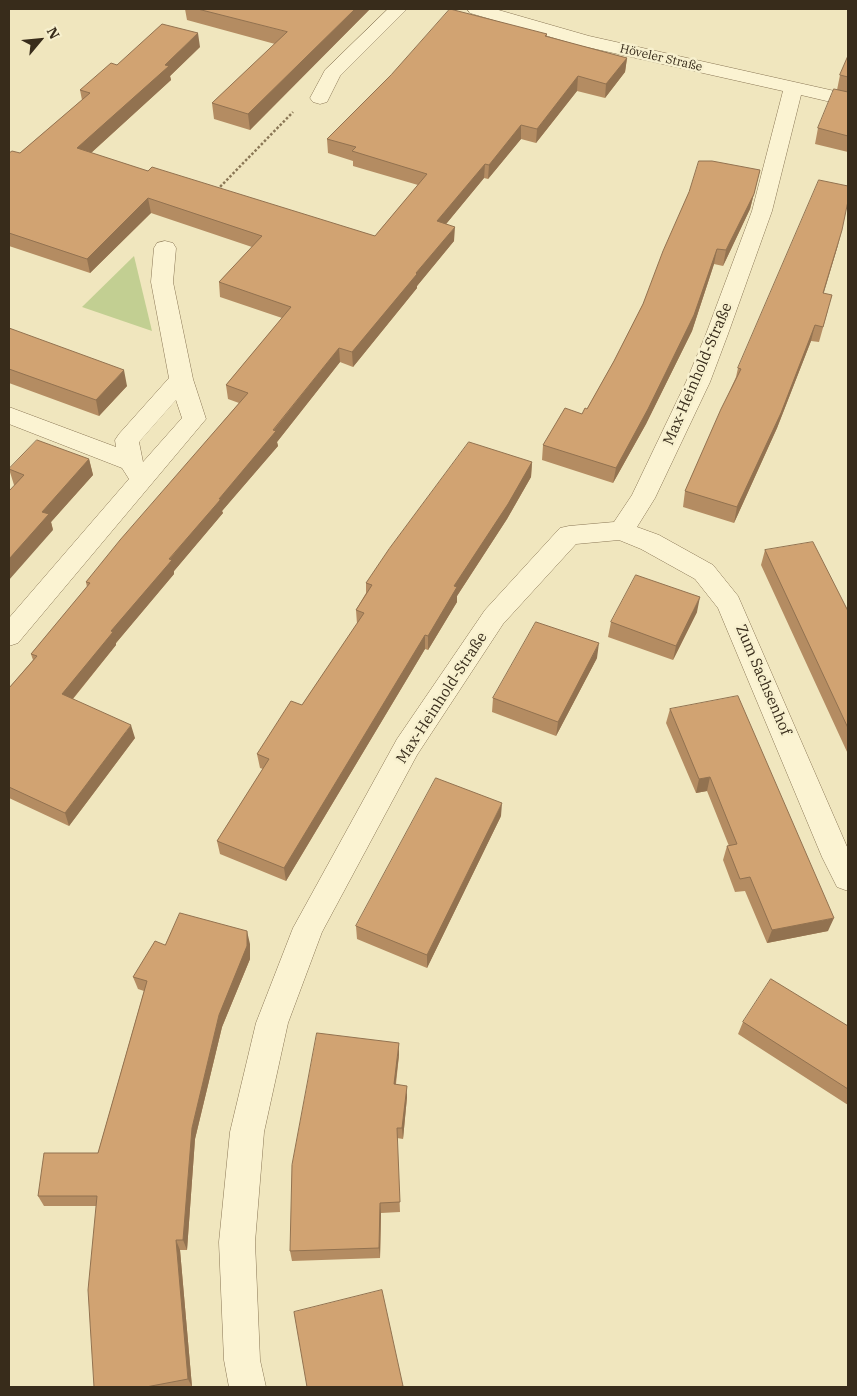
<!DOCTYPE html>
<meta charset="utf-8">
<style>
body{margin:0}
#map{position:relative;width:857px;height:1396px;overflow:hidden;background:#f0e6be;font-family:"IBM Plex Serif",serif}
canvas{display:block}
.frame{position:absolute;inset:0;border:10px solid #382c1b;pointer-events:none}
.north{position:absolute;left:15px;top:15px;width:50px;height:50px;-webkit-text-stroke:4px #f7f0ce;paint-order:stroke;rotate:62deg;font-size:14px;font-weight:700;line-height:20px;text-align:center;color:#382c1b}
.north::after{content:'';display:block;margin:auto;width:18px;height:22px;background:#382c1b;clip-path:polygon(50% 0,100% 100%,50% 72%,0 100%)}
</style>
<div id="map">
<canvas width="857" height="1396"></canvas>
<div class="frame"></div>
<div class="north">N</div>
</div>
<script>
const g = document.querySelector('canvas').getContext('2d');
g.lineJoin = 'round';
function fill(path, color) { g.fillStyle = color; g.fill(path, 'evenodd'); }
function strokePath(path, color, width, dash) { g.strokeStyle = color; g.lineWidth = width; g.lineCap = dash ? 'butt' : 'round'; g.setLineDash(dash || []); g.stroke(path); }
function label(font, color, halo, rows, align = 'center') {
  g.font = font + ' "IBM Plex Serif",serif'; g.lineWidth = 5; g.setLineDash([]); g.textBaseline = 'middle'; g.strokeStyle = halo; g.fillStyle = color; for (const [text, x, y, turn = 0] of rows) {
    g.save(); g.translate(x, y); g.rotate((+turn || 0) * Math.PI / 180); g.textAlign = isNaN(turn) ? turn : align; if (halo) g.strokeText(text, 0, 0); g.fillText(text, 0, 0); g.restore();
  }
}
fill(new Path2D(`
 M 134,256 L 152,331 L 82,307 Z`), '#c2cf92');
const street = new Path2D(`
 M 388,9 L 407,9 L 340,76 L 327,102 L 320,104 L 313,102 L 310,98 L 325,70 Z
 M 467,9 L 495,9 L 589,36 L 848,94 L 848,106 L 801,95 L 772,211 L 728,334 L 710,382 L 655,498 L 637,527 L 659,535 L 713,565 L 738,596 L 848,849 L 848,891 L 837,887 L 822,857 L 718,608 L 695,579 L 641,549 L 619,540 L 576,544 L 503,624 L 417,755 L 322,932 L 288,1023 L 264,1132 L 255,1242 L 260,1360 L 266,1387 L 229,1387 L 224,1360 L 219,1242 L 230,1132 L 256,1023 L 293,928 L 397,739 L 485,610 L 560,528 L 569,526 L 614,522 L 632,495 L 686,382 L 706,334 L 752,211 L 783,91 L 578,45 L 470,13 Z
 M 165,241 L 173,243 L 176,248 L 173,282 L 193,379 L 206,419 L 18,643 L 9,646 L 9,618 L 129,479 L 122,468 L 9,424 L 9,407 L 116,447 L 115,440 L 119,434 L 169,378 L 151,282 L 154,248 L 157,243 ZM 176,400 L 182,418 L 143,462 L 139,442 Z`);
strokePath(street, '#8a7756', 1);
strokePath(new Path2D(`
 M 217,190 L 293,112`), '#8a7756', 2.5, [2.5, 2]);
fill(street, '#fbf3d2');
fill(new Path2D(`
 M 185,9 L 370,9 L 250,130 L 214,119 L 212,103 L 275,44 L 187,20 Z
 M 547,34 L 547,37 L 627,58 L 625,72 L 605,98 L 577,91 L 536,143 L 521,139 L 488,179 L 484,178 L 446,224 L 454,241 L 417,286 L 417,288 L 353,367 L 340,362 L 277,442 L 278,446 L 222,511 L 223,513 L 174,571 L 174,574 L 116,643 L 116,645 L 73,699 L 135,738 L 69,826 L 9,798 L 9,688 L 33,660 L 31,654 L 87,587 L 86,582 L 239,403 L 228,399 L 226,385 L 282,318 L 220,297 L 219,282 L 252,247 L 151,213 L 90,273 L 9,246 L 9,153 L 20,153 L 82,100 L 80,90 L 117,65 L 200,47 L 170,76 L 171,80 L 91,153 L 148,171 L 375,236 L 418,185 L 353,166 L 353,161 L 328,153 L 327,139 Z
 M 848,56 L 848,152 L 815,144 L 818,128 L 837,90 L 840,75 Z
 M 760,170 L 750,209 L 723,266 L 714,264 L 692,331 L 646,424 L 613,483 L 542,460 L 543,445 L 582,414 L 587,409 L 614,361 L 643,304 L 689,192 Z
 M 838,245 L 823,293 L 828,310 L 819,342 L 811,341 L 777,428 L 734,523 L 683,507 L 685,491 L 736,377 L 738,368 Z
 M 9,328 L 127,386 L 99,416 L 9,383 Z
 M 89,459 L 93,475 L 51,522 L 53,530 L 14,485 L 9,469 Z
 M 532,462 L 531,477 L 507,519 L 457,596 L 457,602 L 428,650 L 425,649 L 286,881 L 220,854 L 217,841 L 263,769 L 260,768 L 257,754 L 302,705 L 357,624 L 356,610 L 366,593 L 366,583 Z
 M 765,550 L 848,611 L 848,754 L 761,565 Z
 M 697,612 L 673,660 L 608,637 L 611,622 Z
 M 597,658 L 556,736 L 492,712 L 493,698 Z
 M 670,709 L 828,931 L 767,943 L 745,891 L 735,892 L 723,860 L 727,846 L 729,846 L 707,791 L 696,793 L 666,723 Z
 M 501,816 L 427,968 L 357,939 L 356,926 Z
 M 250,944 L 250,959 L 222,1027 L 195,1139 L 187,1250 L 180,1250 L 192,1387 L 94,1387 L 96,1206 L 44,1206 L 38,1196 L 98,1153 L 144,991 L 138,989 L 133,977 L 165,945 Z
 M 743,1022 L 848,1026 L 848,1105 L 738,1034 Z
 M 399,1055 L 396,1084 L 407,1097 L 403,1139 L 397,1138 L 400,1212 L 381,1213 L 380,1258 L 292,1261 L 290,1251 Z`), '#b48c62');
fill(new Path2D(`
 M 355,9 L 370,9 L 250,130 L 248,114 Z
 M 198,33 L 200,47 L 170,76 L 171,80 L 80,163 L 77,148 Z
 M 627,58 L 625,72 L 605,98 L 606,84 Z
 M 578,76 L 577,91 L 536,143 L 537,129 Z
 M 521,125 L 521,139 L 488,179 L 489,165 Z
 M 485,164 L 484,178 L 437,235 L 437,221 Z
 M 760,170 L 750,209 L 723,266 L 726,250 Z
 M 148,198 L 151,213 L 90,273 L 87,259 Z
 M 455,227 L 454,241 L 417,286 L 417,288 L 353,367 L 352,352 L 416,273 Z
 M 842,230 L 838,245 L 819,309 L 823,293 Z
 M 717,249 L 714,264 L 692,331 L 646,424 L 613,483 L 616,468 Z
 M 815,325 L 811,341 L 777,428 L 734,523 L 737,507 Z
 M 339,348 L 340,362 L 277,442 L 278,446 L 222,511 L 223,513 L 174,571 L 174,574 L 116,643 L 116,645 L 66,707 L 62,694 L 111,631 L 219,499 Z
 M 124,370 L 127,386 L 99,416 L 96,400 Z
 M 89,459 L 93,475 L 51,522 L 53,530 L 9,580 L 9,559 L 42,512 Z
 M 532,462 L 531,477 L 507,519 L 457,596 L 457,602 L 428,650 L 428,636 L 454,586 Z
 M 700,597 L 697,612 L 673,660 L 676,646 Z
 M 425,635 L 425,649 L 286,881 L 284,868 Z
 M 599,643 L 597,658 L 556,736 L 558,722 Z
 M 131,725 L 135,738 L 69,826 L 65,813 Z
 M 710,777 L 707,791 L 696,793 L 699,779 Z
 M 502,803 L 501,816 L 427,968 L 427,955 Z
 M 834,918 L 828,931 L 767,943 L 772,930 Z
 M 247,931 L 250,944 L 250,959 L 222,1027 L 195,1139 L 187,1250 L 183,1240 L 192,1128 L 219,1015 Z
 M 399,1043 L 399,1055 L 394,1095 L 394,1084 Z
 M 407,1086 L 407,1097 L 403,1139 L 402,1128 Z
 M 380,1203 L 381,1213 L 380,1258 L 379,1248 Z
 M 176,1240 L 180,1250 L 192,1387 L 188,1379 Z`), '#927250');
const building = new Path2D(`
 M 198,9 L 355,9 L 248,114 L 212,103 L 287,32 Z
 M 450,9 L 547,34 L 545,36 L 627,58 L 606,84 L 578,76 L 537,129 L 521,125 L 489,165 L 485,164 L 437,221 L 455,227 L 416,273 L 417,274 L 352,352 L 339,348 L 273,430 L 276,431 L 219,499 L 221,499 L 169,559 L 172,560 L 111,631 L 113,632 L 62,694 L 131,725 L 65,813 L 9,787 L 9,688 L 37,656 L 31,654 L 90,583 L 86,582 L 120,540 L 248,393 L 226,385 L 291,307 L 219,282 L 262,236 L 148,198 L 87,259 L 9,233 L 9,153 L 12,151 L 20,153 L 90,93 L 80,90 L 111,63 L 117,65 L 162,24 L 198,33 L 165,65 L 169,66 L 77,148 L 148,171 L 152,167 L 375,236 L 427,174 L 352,151 L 356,147 L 327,139 L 391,75 Z
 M 848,56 L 848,77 L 840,75 Z
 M 834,89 L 848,92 L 848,136 L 818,128 Z
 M 699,161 L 712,161 L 760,170 L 754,194 L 726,250 L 717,249 L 694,315 L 648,409 L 616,468 L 543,445 L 565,408 L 582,414 L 585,408 L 587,409 L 614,361 L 643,304 L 663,251 L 689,192 Z
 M 819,180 L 848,186 L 848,201 L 842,230 L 823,293 L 832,295 L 823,327 L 815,325 L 781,413 L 737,507 L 685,491 L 721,409 L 741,369 L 738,368 Z
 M 9,328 L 124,370 L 96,400 L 9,369 Z
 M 37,440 L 89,459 L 42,512 L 49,514 L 9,559 L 9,491 L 24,475 L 9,469 Z
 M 469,442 L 532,462 L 508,504 L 454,586 L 457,587 L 428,636 L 425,635 L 284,868 L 217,841 L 269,759 L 257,754 L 291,701 L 302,705 L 364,613 L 356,610 L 372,585 L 366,583 L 389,549 Z
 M 813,542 L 848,611 L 848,728 L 765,550 Z
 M 636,575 L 700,597 L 676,646 L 611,622 Z
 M 536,622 L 599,643 L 558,722 L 493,698 Z
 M 738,696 L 834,918 L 772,930 L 750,877 L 740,879 L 727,846 L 737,844 L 710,777 L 699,779 L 670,709 Z
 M 436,778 L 502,803 L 427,955 L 356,926 Z
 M 180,913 L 247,931 L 247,946 L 219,1015 L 192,1128 L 183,1240 L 176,1240 L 188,1379 L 146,1387 L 94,1387 L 88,1290 L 97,1196 L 38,1196 L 44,1153 L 98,1153 L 147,981 L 133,977 L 155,941 L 165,945 Z
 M 771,979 L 848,1026 L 848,1089 L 743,1022 Z
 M 317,1033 L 399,1043 L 394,1084 L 407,1086 L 402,1128 L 397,1128 L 400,1202 L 380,1203 L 379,1248 L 290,1251 L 292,1165 Z
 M 382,1290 L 403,1386 L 399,1387 L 307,1387 L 294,1312 Z`);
fill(building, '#d1a372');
strokePath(building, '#927250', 1);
label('12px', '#382c1b', '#f7f0ce', [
 ["Höveler Straße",661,58,13]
]);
label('15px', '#382c1b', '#f7f0ce', [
 ["Max-Heinhold-Straße",698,374,-67],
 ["Zum Sachsenhof",763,680,67],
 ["Max-Heinhold-Straße",442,698,-57]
]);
</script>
